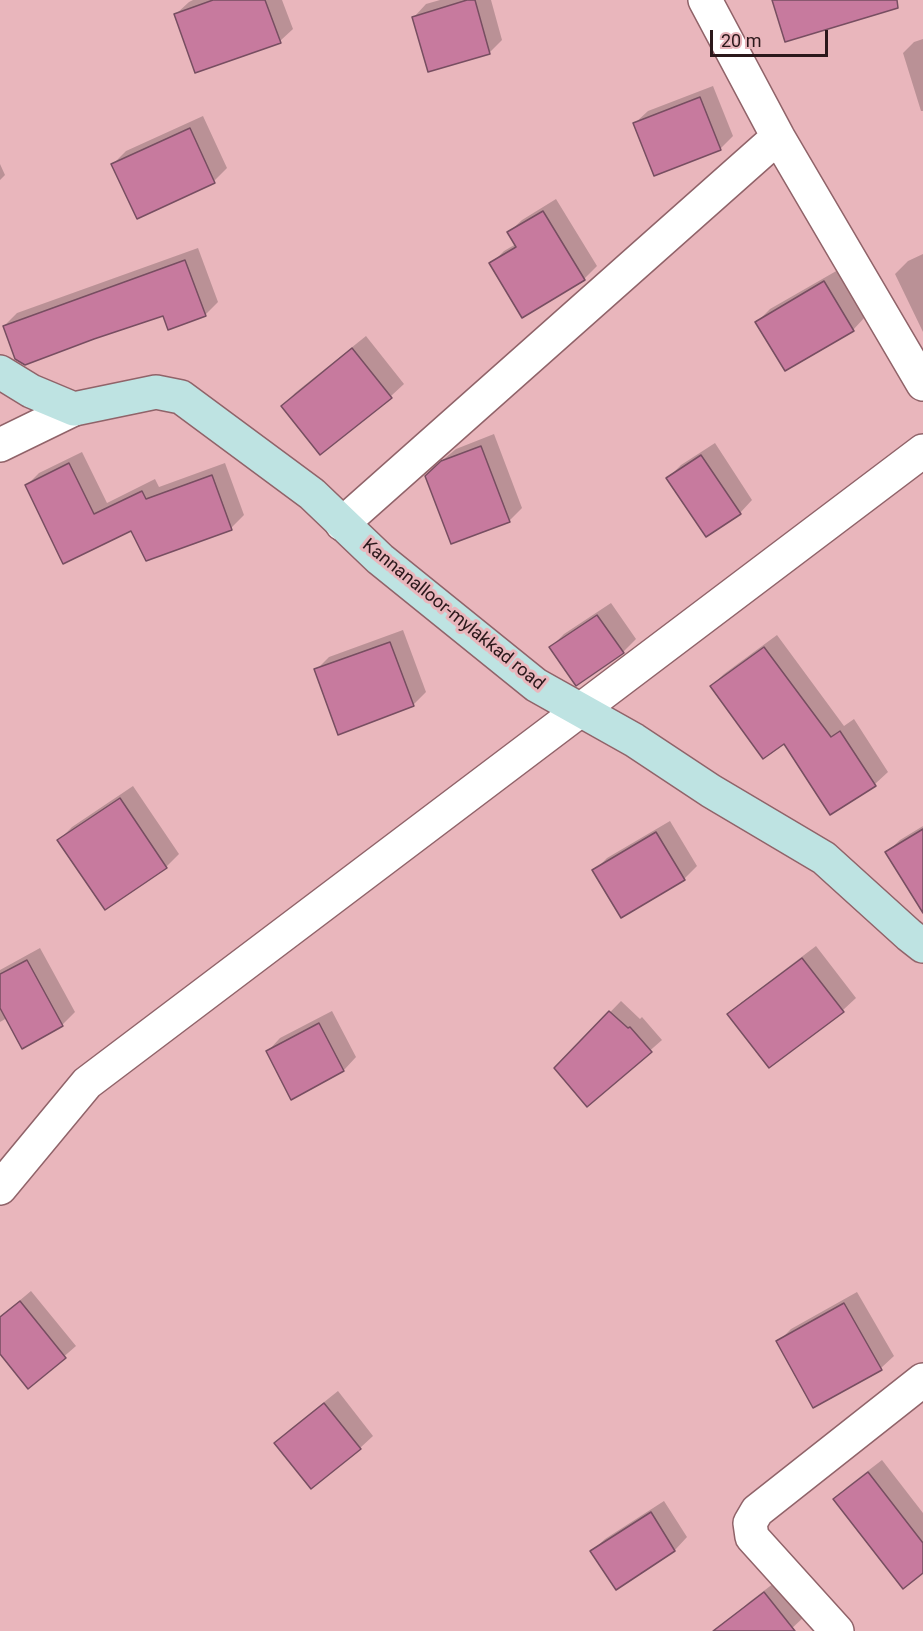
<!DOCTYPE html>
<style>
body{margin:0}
#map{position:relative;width:923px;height:1631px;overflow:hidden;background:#e9b6bc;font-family:Roboto,sans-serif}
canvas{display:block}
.scale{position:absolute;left:710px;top:30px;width:118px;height:27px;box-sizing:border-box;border:3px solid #2b181b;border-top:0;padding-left:8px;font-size:18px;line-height:21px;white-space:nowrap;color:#2b181b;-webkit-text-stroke:4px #e9b6bc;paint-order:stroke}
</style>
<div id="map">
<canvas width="923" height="1631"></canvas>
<div class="scale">20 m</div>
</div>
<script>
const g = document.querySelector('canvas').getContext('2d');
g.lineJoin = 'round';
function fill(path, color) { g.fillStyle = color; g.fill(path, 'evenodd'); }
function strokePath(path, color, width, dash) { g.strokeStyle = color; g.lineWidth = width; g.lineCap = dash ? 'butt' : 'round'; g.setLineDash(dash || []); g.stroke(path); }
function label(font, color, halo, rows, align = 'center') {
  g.font = font + ' Roboto,sans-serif'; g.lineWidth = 6; g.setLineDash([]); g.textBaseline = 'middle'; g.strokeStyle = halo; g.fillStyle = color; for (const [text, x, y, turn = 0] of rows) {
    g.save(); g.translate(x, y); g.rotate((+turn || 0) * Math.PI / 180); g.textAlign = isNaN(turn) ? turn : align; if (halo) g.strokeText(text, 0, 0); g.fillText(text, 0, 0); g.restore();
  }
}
fill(new Path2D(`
 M 193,0 L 282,0 L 293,29 L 280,41 L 176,14 L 189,2 Z
 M 440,0 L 491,0 L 502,40 L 490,52 L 414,17 L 426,4 Z
 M 923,39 L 923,111 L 921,111 L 903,53 L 914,42 Z
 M 713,86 L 733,136 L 720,149 L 635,123 L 648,111 Z
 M 203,116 L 227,168 L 214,181 L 137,217 L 113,164 L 126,151 Z
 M 0,164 L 5,175 L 0,180 Z
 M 556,199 L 597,266 L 584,279 L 491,264 L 504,251 L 516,244 L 509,232 L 522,220 Z
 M 198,248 L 218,302 L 205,315 L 164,315 L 93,337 L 4,326 L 17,313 Z
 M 923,254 L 923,332 L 895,274 L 908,261 Z
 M 838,270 L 865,317 L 853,330 L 757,322 L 770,309 Z
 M 366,336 L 404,384 L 391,396 L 320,453 L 283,406 L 295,393 Z
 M 494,434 L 522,508 L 509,521 L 439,463 L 456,449 Z
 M 715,443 L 752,500 L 740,513 L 668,478 L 681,465 Z
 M 82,452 L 107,503 L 155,479 L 159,487 L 225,463 L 244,515 L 231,528 L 132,529 L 64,562 L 26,486 L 39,473 Z
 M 611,603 L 636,639 L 623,652 L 551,647 L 564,634 Z
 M 403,630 L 426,692 L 413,705 L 316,670 L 329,657 Z
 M 777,635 L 844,726 L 854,719 L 888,772 L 875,784 L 831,813 L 784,742 L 711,686 L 724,674 Z
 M 133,786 L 179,854 L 166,867 L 105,907 L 59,840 L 72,827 Z
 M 670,821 L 697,866 L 684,879 L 594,871 L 607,858 Z
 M 923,826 L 923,907 L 887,852 L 900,840 Z
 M 816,946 L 856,998 L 843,1010 L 769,1066 L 729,1015 L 742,1002 Z
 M 40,948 L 75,1012 L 62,1025 L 7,1018 L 0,1022 L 0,970 Z
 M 621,1001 L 640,1019 L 642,1017 L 662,1040 L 588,1105 L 556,1068 Z
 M 332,1011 L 356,1057 L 344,1070 L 292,1098 L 268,1051 L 280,1038 Z
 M 31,1291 L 76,1346 L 29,1387 L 0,1353 L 0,1317 Z
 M 857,1292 L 894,1356 L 881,1368 L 814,1406 L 778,1342 L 791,1329 Z
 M 338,1391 L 373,1436 L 360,1448 L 276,1443 L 289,1430 Z
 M 882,1460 L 923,1513 L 923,1571 L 835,1499 L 847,1487 Z
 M 664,1501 L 687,1537 L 675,1550 L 616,1588 L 592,1551 L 605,1539 Z
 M 778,1580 L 805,1616 L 789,1631 L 747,1631 L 735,1616 L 748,1603 Z`), '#0003');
const building = new Path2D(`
 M 213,0 L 265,0 L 281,43 L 195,73 L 174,14 Z
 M 467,0 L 475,0 L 490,54 L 428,72 L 412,17 Z
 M 772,0 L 897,0 L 898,8 L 785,42 Z
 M 700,97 L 721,150 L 654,176 L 633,123 Z
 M 190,128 L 215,183 L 137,219 L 111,164 Z
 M 543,211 L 585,280 L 522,318 L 489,263 L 516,247 L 507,232 Z
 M 185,260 L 206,316 L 168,330 L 163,316 L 94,339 L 25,365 L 15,359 L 3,326 Z
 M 824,281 L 854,331 L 785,371 L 755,322 Z
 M 352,348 L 392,398 L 320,455 L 281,406 Z
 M 481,446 L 510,522 L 451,544 L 425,476 L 441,461 Z
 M 701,455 L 741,514 L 706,537 L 666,478 Z
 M 69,463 L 94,514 L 142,491 L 146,499 L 212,475 L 232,530 L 146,561 L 131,531 L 63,564 L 25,485 Z
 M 597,615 L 624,653 L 576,686 L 549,647 Z
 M 390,642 L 414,706 L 338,735 L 314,669 Z
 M 764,647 L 831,737 L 840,731 L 876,786 L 830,815 L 784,744 L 763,759 L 710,686 Z
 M 120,798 L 167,868 L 105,910 L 57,840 Z
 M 923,829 L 923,913 L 885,852 Z
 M 656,832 L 685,880 L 621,918 L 592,870 Z
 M 802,958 L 844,1012 L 769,1068 L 727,1014 Z
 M 27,960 L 63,1026 L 22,1049 L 0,1008 L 0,974 Z
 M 609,1011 L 628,1028 L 630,1027 L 652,1052 L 587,1107 L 554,1068 Z
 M 319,1023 L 344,1071 L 291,1100 L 266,1051 Z
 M 20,1301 L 66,1358 L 28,1389 L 0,1354 L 0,1317 Z
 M 844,1303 L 882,1370 L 813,1408 L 776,1341 Z
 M 324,1403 L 361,1449 L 311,1489 L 274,1443 Z
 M 868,1472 L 923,1543 L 923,1573 L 903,1589 L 833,1499 Z
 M 651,1512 L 675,1551 L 616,1590 L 590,1551 Z
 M 764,1592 L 795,1631 L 713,1631 Z`);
fill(building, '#c77a9e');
strokePath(building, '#774e61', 1.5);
const street = new Path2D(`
 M 705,0 L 778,137 L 923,384
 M 0,445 L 74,409
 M 342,524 L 778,137
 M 0,1188 L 87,1083 L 923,451
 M 837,1631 L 752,1537 L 750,1523 L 757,1511 L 923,1380`);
const secondary = new Path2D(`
 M 0,372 L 31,391 L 74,409 L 156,392 L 181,397 L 312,494 L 380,559 L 536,685 L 634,740 L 711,791 L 824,858 L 909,935 L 923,946`);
strokePath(street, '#906369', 36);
strokePath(secondary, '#906369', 36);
strokePath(street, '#fff', 33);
strokePath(secondary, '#bee3e2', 33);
label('18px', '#2b181b', '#e9b6bc', [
 ["Kannanalloor-mylakkad road",453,615,39]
]);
</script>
